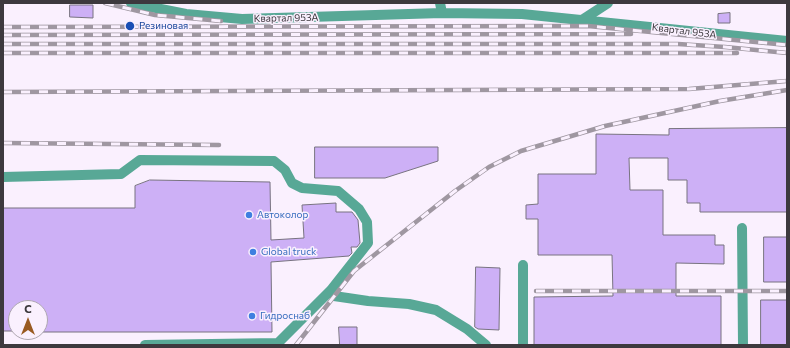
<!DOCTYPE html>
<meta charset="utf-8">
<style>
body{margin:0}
#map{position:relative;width:790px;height:348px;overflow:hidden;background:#faf0fe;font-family:Commissioner,sans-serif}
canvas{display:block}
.frame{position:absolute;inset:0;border:4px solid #3d393e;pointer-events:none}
.north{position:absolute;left:8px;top:300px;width:40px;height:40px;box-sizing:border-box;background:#faf0fe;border:1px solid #aea7b1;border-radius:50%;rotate:0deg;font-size:11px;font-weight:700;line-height:16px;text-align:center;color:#3d393e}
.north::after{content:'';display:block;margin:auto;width:14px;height:18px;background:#995a22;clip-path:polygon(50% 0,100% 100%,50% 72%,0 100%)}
</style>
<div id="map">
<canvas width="790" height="348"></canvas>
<div class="frame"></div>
<div class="north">С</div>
</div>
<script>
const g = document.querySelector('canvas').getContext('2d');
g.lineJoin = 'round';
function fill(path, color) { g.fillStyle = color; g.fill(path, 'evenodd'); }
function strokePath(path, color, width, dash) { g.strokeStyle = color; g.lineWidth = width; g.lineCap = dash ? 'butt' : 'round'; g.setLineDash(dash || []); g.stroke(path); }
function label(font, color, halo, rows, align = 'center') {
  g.font = font + ' Commissioner,sans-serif'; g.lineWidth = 3; g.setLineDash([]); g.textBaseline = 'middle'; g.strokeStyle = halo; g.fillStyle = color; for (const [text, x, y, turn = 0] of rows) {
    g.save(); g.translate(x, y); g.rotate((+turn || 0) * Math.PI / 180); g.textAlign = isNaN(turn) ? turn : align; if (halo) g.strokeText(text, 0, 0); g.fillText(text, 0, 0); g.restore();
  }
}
const building = new Path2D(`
 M 70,5 L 93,5 L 93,18 L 70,17 Z
 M 730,13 L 730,23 L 718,23 L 718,14 Z
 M 787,128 L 787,212 L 700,212 L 700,203 L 687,203 L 687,180 L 668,180 L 668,158 L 629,158 L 630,190 L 663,190 L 663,235 L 715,235 L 715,245 L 724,245 L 724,264 L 676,263 L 676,296 L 721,296 L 721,345 L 534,345 L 534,297 L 613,296 L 612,255 L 538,255 L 538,219 L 526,219 L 526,205 L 538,204 L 538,174 L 596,174 L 596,134 L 669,135 L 669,129 Z
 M 315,147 L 438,147 L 438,161 L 385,178 L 315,178 Z
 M 150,180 L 270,182 L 271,240 L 304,238 L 302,205 L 336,203 L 336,212 L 352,212 L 358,220 L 360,243 L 357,247 L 351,247 L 352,253 L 349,256 L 271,262 L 272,332 L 40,332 L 40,308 L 16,308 L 16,331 L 3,331 L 3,208 L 135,208 L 135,186 Z
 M 764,237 L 787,237 L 787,282 L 764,282 Z
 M 476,267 L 500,268 L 499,330 L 478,329 L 475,327 Z
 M 761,300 L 787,300 L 787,345 L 761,345 Z
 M 339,327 L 357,327 L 357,345 L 340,345 Z`);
fill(building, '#cdb0f6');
strokePath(building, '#787380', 1);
strokePath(new Path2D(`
 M 131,3 L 186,14 L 242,19 L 442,13 L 522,14 L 787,41
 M 440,3 L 442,13
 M 582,20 L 608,3
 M 3,177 L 121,174 L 140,160 L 274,161 L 285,170 L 292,183 L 302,188 L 338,191 L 359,209 L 367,222 L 368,243 L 331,290 L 278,343 L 145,345
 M 742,228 L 743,345
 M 523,265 L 523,345
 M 331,290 L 334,296 L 368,301 L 409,304 L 436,310 L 467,329 L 486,345`), '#58a896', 10);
const rail = new Path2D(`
 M 105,3 L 155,15 L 221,21
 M 3,27 L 588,26 L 787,45
 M 3,35 L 631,34
 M 3,44 L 678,44 L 725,47 L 787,53
 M 3,53 L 737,53
 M 3,92 L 689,89 L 787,81
 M 3,143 L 219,145
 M 536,291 L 787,291
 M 296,345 L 354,271 L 455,191 L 489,167 L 521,151 L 605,126 L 720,101 L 787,90`);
strokePath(rail, '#9f97a1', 4.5);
strokePath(rail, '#faf0fe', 3, [9]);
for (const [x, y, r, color] of [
 [130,26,5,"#1a4fb4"],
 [249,215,4,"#3f7fe0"],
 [253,252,4,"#3f7fe0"],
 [252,316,4,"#3f7fe0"]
]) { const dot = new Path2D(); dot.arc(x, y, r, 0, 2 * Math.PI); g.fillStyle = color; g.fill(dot); strokePath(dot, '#faf0fe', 1.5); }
label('10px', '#3d393e', '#faf0fe', [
 ["Квартал 953А",286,18,-1],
 ["Квартал 953А",684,31,7]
]);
label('10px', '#164399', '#faf0fe', [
 ["Резиновая",139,26]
], 'left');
label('10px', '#366cbe', '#faf0fe', [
 ["Автоколор",257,215],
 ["Global truck",261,252],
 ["Гидроснаб",260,316]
], 'left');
</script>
